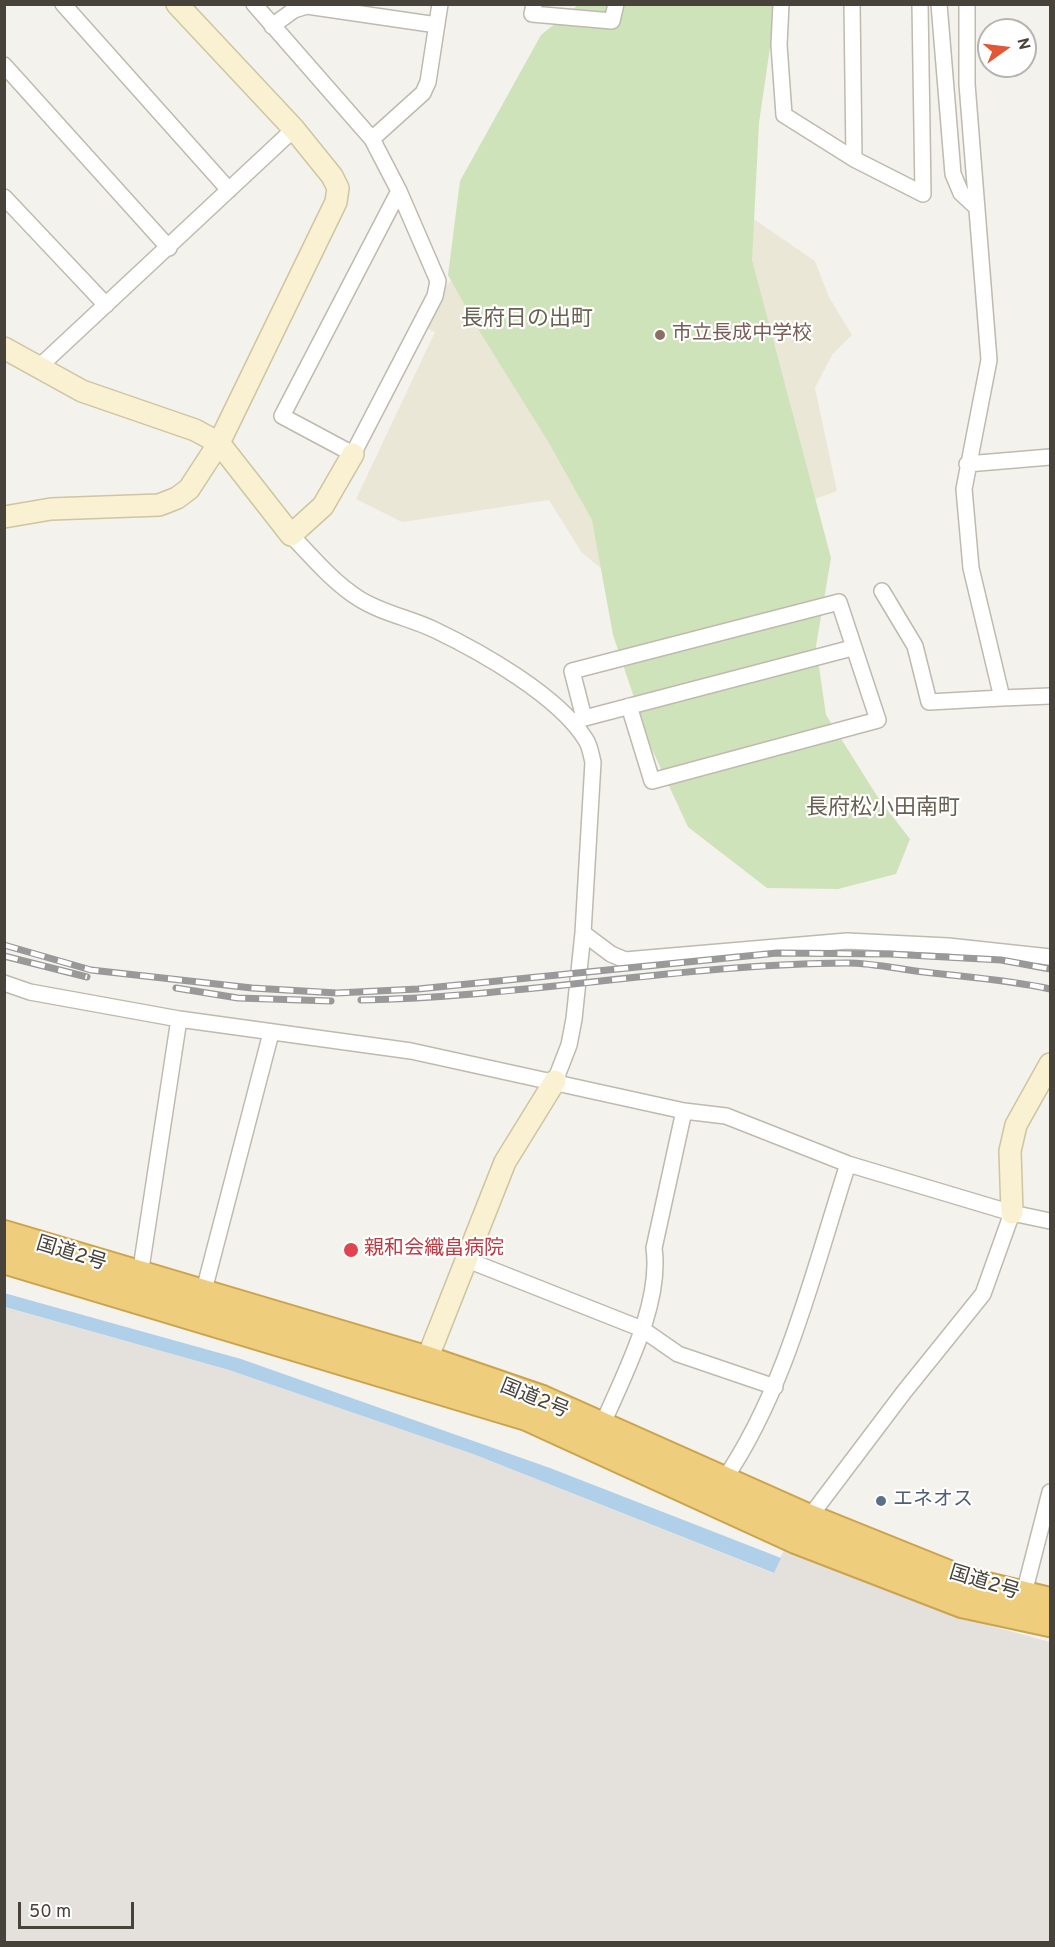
<!DOCTYPE html>
<meta charset="utf-8">
<style>
body{margin:0}
#map{position:relative;width:1055px;height:1947px;overflow:hidden;background:#f4f2ec;font-family:Overpass,sans-serif}
canvas{display:block}
.frame{position:absolute;inset:0;border:6px solid #48433a;pointer-events:none}
.north{position:absolute;left:977px;top:18px;width:60px;height:60px;box-sizing:border-box;background:#fff;border:2px solid #b6b4b0;border-radius:50%;rotate:76deg;font-size:16px;font-weight:700;line-height:24px;text-align:center;color:#48433a}
.north::after{content:'';display:block;margin:auto;width:21px;height:27px;background:#e25735;clip-path:polygon(50% 0,100% 100%,50% 72%,0 100%)}
.scale{position:absolute;left:18px;top:1902px;width:116px;height:27px;box-sizing:border-box;border:3px solid #48433a;border-top:0;padding-left:8px;font-size:18px;line-height:21px;white-space:nowrap;color:#48433a;-webkit-text-stroke:4px #fff;paint-order:stroke}
</style>
<div id="map">
<canvas width="1055" height="1947"></canvas>
<div class="frame"></div>
<div class="north">N</div>
<div class="scale">50 m</div>
</div>
<script>
const g = document.querySelector('canvas').getContext('2d');
g.lineJoin = 'round';
function fill(path, color) { g.fillStyle = color; g.fill(path, 'evenodd'); }
function strokePath(path, color, width, dash) { g.strokeStyle = color; g.lineWidth = width; g.lineCap = dash ? 'butt' : 'round'; g.setLineDash(dash || []); g.stroke(path); }
function label(font, color, halo, rows, align = 'center') {
  g.font = font + ' Overpass,"Noto Sans JP",sans-serif'; g.lineWidth = 4.5; g.setLineDash([]); g.textBaseline = 'middle'; g.strokeStyle = halo; g.fillStyle = color; for (const [text, x, y, turn = 0] of rows) {
    g.save(); g.translate(x, y); g.rotate((+turn || 0) * Math.PI / 180); g.textAlign = isNaN(turn) ? turn : align; if (halo) g.strokeText(text, 0, 0); g.fillText(text, 0, 0); g.restore();
  }
}
fill(new Path2D(`
 M 4,1307 L 229,1370 L 473,1454 L 773,1573 L 785,1548 L 962,1618 L 1050,1642 L 1050,1942 L 5,1942 Z`), '#e4e1dd');
fill(new Path2D(`
 M 635,138 L 815,261 L 829,297 L 852,335 L 832,355 L 815,388 L 837,491 L 799,505 L 634,595 L 582,553 L 549,500 L 402,522 L 356,499 L 435,332 L 420,325 L 435,296 L 483,250 Z`), '#ebe7d7');
fill(new Path2D(`
 M 578,5 L 789,5 L 773,27 L 759,123 L 752,260 L 831,558 L 816,646 L 826,715 L 879,799 L 910,839 L 896,874 L 838,889 L 767,888 L 688,827 L 650,745 L 613,635 L 592,520 L 549,443 L 478,329 L 448,275 L 460,181 L 541,35 Z`), '#cee3b9');
fill(new Path2D(`
 M 4,1293 L 241,1359 L 550,1468 L 781,1558 L 774,1573 L 473,1454 L 229,1370 L 5,1307 Z`), '#b0cfe9');
const street = new Path2D(`
 M 63,4 L 229,190
 M 254,4 L 372,139 L 399,191 L 438,281 L 435,296 L 353,454 L 282,416 L 399,191
 M 534,4 L 532,14 L 612,21 L 616,4
 M 781,4 L 779,45 L 784,115 L 854,159 L 923,194 L 920,4
 M 852,4 L 854,159
 M 939,4 L 953,174 L 961,193 L 976,207
 M 967,4 L 967,84 L 989,360 L 964,489 L 971,568 L 1002,698 L 1050,696
 M 272,26 L 294,10 L 307,6 L 437,25
 M 4,65 L 169,248
 M 372,139 L 423,93 L 428,82 L 440,4
 M 4,197 L 106,305
 M 39,367 L 294,129
 M 967,464 L 1050,457
 M 291,535 C 312,557 333,582 358,598 C 381,613 410,618 435,630 C 481,652 559,696 586,740 C 590,746 591,755 593,762 L 583,933 L 574,1019 L 569,1045 L 555,1081
 M 882,591 L 915,646 L 929,702 L 1002,698
 M 584,718 L 572,671 L 839,602 L 878,720 L 652,781 L 629,706
 M 577,720 L 852,648
 M 583,933 L 611,954 L 625,960 L 847,941 L 948,946 L 1050,957
 M 4,983 L 30,992 L 179,1019 L 411,1051 L 684,1111 L 726,1116 L 848,1164 L 1012,1213 L 1050,1221
 M 465,1259 L 642,1329 L 678,1354 L 775,1387
 M 140,1275 L 179,1019
 M 203,1294 L 271,1033
 M 601,1428 C 623,1376 662,1305 654,1248 L 684,1111
 M 723,1481 C 786,1390 814,1269 848,1164
 M 805,1523 L 904,1392 L 983,1294 L 1012,1213
 M 1023,1597 L 1050,1492`);
const secondary = new Path2D(`
 M 4,348 L 82,391 L 195,430 L 219,443 L 291,535 L 323,506 L 353,454
 M 4,517 L 51,509 L 159,505 L 177,498 L 189,489 L 219,443 L 336,202 L 338,188 L 332,176 L 294,129 L 177,4
 M 1012,1213 L 1010,1151 L 1016,1125 L 1050,1064
 M 422,1372 L 505,1162 L 555,1081`);
const highway = new Path2D(`
 M 4,1235 L 425,1360 L 542,1400 L 807,1518 L 966,1582 L 1050,1602
 M 4,1259 L 527,1416 L 796,1539 L 962,1603 L 1050,1622`);
strokePath(street, '#bfbaaf', 18);
strokePath(secondary, '#cec5a1', 24);
strokePath(highway, '#cca34d', 32);
strokePath(street, '#fff', 15);
strokePath(secondary, '#f9f1d1', 21);
strokePath(highway, '#eecd7d', 28);
const rail = new Path2D(`
 M 4,945 L 91,970 L 252,988 L 337,993 L 418,989 L 777,953 L 890,954 L 1001,960 L 1050,969
 M 4,956 L 87,977
 M 176,988 L 238,998 L 331,1001
 M 361,1000 C 524,997 684,964 847,963 C 872,963 899,969 924,972 C 966,977 1009,980 1050,989`);
strokePath(rail, '#999', 7);
strokePath(rail, '#fff', 4.5, [14]);
for (const [x, y, r, color] of [
 [660,335,6,"#8d6e63"],
 [351,1250,8,"#e0444e"],
 [881,1501,6,"#5c6f8a"]
]) { const dot = new Path2D(); dot.arc(x, y, r, 0, 2 * Math.PI); g.fillStyle = color; g.fill(dot); strokePath(dot, '#fff', 2); }
label('20px', '#785e54', '#fff', [
 ["市立長成中学校",672,335]
], 'left');
label('20px', '#be3a42', '#fff', [
 ["親和会織畠病院",364,1250]
], 'left');
label('20px', '#48433a', '#fff', [
 ["国道2号",71,1255,17],
 ["国道2号",534,1400,22],
 ["国道2号",984,1584,17]
]);
label('20px', '#4e5e75', '#fff', [
 ["エネオス",893,1501]
], 'left');
label('22px', '#696152', '#fff', [
 ["長府日の出町",527,321],
 ["長府松小田南町",883,810]
]);
</script>
